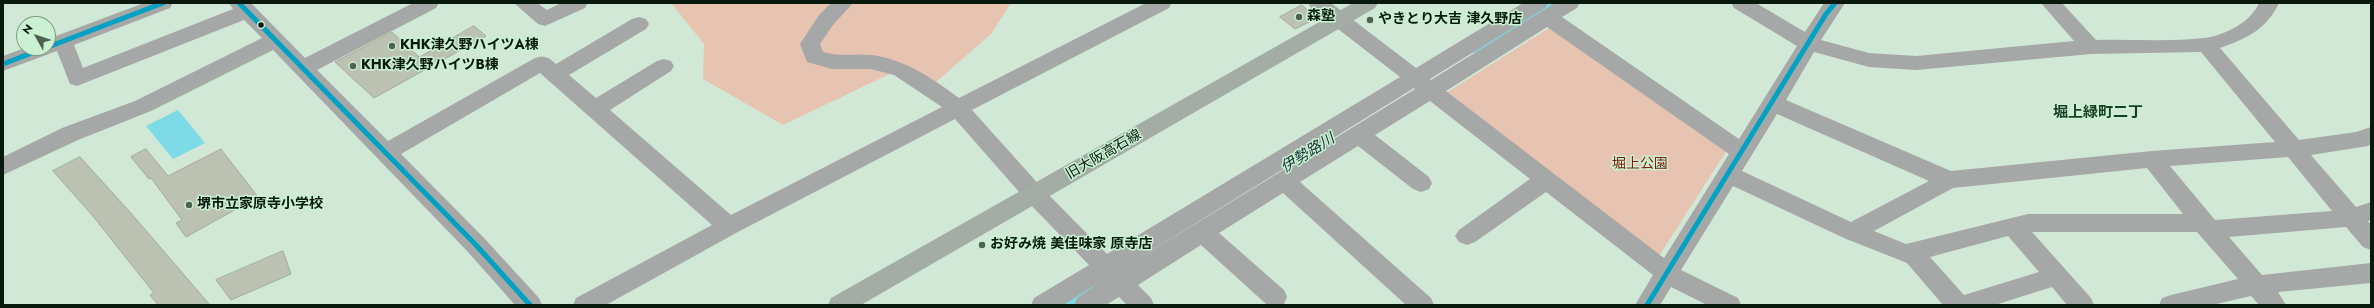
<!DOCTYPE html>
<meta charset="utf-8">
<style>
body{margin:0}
#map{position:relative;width:2374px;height:308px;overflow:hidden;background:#d2e8d7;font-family:Jost,sans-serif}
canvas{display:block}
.frame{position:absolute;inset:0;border:4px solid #0a190e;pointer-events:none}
.north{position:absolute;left:16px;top:16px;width:40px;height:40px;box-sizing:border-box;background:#c9f1d2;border:1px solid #7d9b84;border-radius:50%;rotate:309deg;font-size:11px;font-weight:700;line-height:16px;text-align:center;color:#0a190e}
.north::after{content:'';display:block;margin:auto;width:14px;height:18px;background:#506154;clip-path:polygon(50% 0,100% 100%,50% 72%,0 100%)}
</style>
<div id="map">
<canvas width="2374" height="308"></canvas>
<div class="frame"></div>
<div class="north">N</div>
</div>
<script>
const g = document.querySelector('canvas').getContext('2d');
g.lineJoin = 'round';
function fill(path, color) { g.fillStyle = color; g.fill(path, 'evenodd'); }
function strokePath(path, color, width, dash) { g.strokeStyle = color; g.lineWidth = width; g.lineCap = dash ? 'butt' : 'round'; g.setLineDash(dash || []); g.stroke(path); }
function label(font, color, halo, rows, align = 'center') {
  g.font = font + ' Jost,"Noto Sans JP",sans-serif'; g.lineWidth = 3; g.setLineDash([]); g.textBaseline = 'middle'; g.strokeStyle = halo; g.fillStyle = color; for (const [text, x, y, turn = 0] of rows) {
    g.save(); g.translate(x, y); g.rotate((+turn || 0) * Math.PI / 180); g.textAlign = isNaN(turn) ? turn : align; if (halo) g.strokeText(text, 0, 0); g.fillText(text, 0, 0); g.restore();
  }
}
fill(new Path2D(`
 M 671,3 L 1011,3 L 991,34 L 935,83 L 900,69 L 783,125 L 703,79 L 704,44 Z
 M 1549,28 L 1727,150 L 1659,256 L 1446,93 Z`), '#e7c3b2');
fill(new Path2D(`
 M 178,110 L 205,143 L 173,159 L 146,126 Z`), '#7ddae6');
fill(new Path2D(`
 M 1533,3 L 1568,3 L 1564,10 L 1493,53 L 1483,56 L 1473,53 L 1468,46 L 1473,39 Z
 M 1137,245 L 1149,249 L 1154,259 L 1149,269 L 1092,305 L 1045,305 L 1051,295 L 1125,249 Z`), '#7ddae6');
const building = new Path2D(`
 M 1302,5 L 1317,18 L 1295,29 L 1280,17 Z
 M 474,26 L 486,36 L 374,98 L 335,62 L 392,32 L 419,57 Z
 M 146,149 L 168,176 L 221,149 L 258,197 L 186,237 L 176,223 L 182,220 L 151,178 L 149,179 L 131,157 Z
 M 80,157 L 130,212 L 210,305 L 158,305 L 150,295 L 154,293 L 92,215 L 53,171 Z
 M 283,251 L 291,274 L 231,300 L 216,280 Z`);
fill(building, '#bbc2b2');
strokePath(building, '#a3aa9b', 1);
fill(new Path2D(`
 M 144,3 L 173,3 L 170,8 L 74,45 L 83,68 L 233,9 L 229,3 L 251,3 L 305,58 L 413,3 L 439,3 L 436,8 L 317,70 L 388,141 L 535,58 C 544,55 549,57 556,64 L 632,19 L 639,17 L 646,19 L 649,24 L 646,29 L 569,75 L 596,98 L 657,61 L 664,59 L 671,61 L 674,66 L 671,71 L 610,110 L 731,215 L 942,107 L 894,75 L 871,69 L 832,69 L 807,62 L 800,44 L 819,15 L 831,3 L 853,3 L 833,25 L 820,44 L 823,52 C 839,57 855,53 872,55 C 906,60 932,78 959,98 L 1146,3 L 1172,3 L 1169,8 L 972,110 L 1043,189 L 1107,254 L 1400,77 L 1311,8 L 1308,3 L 1331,3 L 1416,68 L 1523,3 L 1548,3 L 1545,8 L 1430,79 L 1431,80 L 1555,3 L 1580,3 L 1577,8 L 1562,17 L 1739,139 L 1797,46 L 1734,8 L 1731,3 L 1756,3 L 1805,32 L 1824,3 L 1845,3 L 1821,40 L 1869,53 L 1916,56 L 2074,41 L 2041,3 L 2062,3 L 2096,40 C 2132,39 2169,42 2204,38 C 2224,36 2251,22 2259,3 L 2279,3 C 2267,29 2246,39 2220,48 L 2299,140 L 2356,132 L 2371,127 L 2371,144 L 2368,146 L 2311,155 L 2356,207 L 2371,202 L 2371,220 L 2368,221 L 2371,225 L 2371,250 L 2363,247 L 2346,227 L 2229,237 L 2262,275 L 2371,263 L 2371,283 L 2278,292 L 2286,305 L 2259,305 L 2251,296 L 2212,305 L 2159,305 L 2162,298 L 2171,295 L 2238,279 L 2197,232 L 2032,232 L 2091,298 L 2094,305 L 2067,305 L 2052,287 L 1995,305 L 1943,305 L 1907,263 L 1844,238 L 1733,186 L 1681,270 L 1738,298 L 1741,305 L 1707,305 L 1671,287 L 1660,305 L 1635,305 L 1653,275 L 1546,192 L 1475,242 L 1467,245 L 1459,242 L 1455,236 L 1459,230 L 1530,179 L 1430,101 L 1375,135 L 1429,177 L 1432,183 L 1429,189 L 1421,192 L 1413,189 L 1358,146 L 1300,182 L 1431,298 L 1434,305 L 1406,305 L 1283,193 L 1219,233 L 1284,290 L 1287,297 L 1284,304 L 1266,304 L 1201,245 L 1138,285 L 1151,298 L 1154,305 L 1127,305 L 1119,297 L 1106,305 L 1074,305 L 1077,298 L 1103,280 L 1063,305 L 1031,305 L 1034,298 L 1089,265 L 1027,201 L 955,119 L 736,233 L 606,305 L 573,305 L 576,298 L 712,225 L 540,73 L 401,154 L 484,238 L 539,298 L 542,305 L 515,305 L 468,252 L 273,50 L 151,111 L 78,140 L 3,175 L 3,157 L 62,128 L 135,101 L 262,38 L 244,20 L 77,86 L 70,84 L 57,51 L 3,71 L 3,56 L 25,48 L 48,48 L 48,39 ZM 1547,27 L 1729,154 L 1664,258 L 1446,91 ZM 1814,52 L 1869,67 L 1916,70 L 2091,54 L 2201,52 L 2275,142 L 2152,151 L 1951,171 L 1786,100 ZM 1414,88 L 1415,89 L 1122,269 ZM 1777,114 L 1929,181 L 1851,222 L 1742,171 ZM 2288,157 L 2332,211 L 2215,220 L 2170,166 ZM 2147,168 L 2183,214 L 2028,214 L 1906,244 L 1874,231 L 1953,188 ZM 2008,236 L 2039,272 L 1964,295 L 1930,257 Z
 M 514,3 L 537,3 L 547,10 L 561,3 L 588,3 L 585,8 L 545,26 L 538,24 Z`), '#a6a7a7');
fill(new Path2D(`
 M 1353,3 L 1378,3 L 1375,8 L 861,305 L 828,305 L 831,298 Z`), '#a4aca6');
strokePath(new Path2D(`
 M 239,3 L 476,245 L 530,305
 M 48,47 L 163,3
 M 3,64 L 45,48
 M 1647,305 L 1826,14 L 1835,3`), '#00a2c4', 5);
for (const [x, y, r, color] of [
 [1299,17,4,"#506154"],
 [1370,20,4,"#506154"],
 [261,25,3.5,"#0a190e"],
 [392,46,4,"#506154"],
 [353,66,4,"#506154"],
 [189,205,4,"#506154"],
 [982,245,4,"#506154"]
]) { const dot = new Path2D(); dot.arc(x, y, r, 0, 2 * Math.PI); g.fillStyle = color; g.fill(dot); strokePath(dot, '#c9f1d2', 1.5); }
label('bold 14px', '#0a190e', '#c9f1d2', [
 ["森塾",1307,17],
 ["やきとり大吉 津久野店",1378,20],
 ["KHK津久野ハイツA棟",400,46],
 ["KHK津久野ハイツB棟",361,66],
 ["堺市立家原寺小学校",197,205],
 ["お好み焼 美佳味家 原寺店",990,245]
], 'left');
label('14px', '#0a190e', '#c9f1d2', [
 ["旧大阪高石線",1104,155,-30]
]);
label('14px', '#7e1a07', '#c9f1d2', [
 ["堀上公園",1640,165]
]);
label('bold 15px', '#193c24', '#c9f1d2', [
 ["堀上緑町二丁",2098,113]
]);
label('italic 15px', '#163137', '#c9f1d2', [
 ["伊勢路川",1308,154,-32]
]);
</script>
